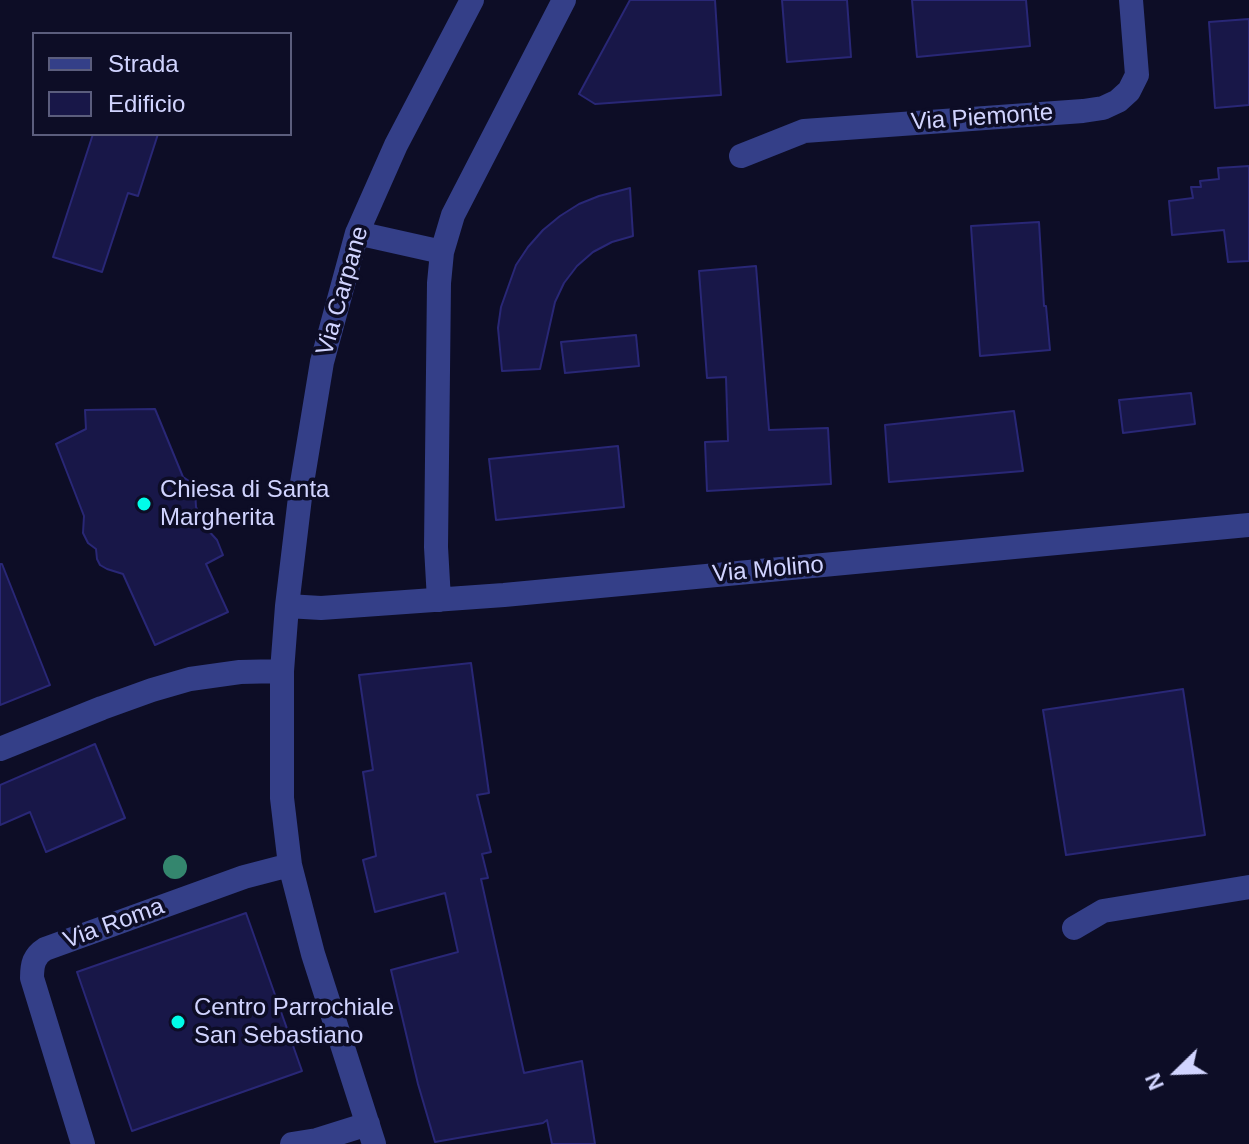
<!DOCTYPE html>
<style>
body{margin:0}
#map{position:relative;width:1249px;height:1144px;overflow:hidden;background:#0d0d26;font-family:Helvetica,sans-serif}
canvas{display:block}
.legend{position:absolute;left:32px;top:32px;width:260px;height:104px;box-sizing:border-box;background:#0d0d26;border:2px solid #5b5d7d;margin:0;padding:10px 14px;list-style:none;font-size:24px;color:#d1d4ff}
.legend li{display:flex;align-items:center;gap:16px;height:40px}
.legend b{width:40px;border:2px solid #5b5d7d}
.north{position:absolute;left:1137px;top:1032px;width:80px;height:80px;-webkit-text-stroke:6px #0d0d26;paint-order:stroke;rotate:247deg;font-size:22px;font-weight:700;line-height:32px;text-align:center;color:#d1d4ff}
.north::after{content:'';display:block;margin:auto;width:28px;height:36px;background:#d1d4ff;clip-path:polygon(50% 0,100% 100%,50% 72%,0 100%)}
</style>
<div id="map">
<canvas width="1249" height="1144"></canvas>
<ul class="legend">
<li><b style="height:10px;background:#343f88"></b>Strada</li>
<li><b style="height:22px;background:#181748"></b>Edificio</li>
</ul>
<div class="north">N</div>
</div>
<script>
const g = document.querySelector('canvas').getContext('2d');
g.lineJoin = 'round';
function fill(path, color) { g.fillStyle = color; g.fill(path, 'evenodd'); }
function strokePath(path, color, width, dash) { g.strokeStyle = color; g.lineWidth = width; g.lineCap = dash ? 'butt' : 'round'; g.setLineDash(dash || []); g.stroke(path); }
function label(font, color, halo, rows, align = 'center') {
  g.font = font + ' Helvetica,sans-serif'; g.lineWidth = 7; g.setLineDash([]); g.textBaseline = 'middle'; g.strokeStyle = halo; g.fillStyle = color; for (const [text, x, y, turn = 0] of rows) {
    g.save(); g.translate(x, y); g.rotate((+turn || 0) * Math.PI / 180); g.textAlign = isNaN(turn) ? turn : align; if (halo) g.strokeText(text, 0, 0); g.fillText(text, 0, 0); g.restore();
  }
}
const building = new Path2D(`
 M 630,0 L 715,0 L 721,95 L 595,104 L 579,94 Z
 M 782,0 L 847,0 L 851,57 L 787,62 Z
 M 912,0 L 1026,0 L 1030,46 L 917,57 Z
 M 1249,19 L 1249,105 L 1215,108 L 1209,22 Z
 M 93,134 L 158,134 L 138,196 L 128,193 L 102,272 L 53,257 Z
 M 1249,166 L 1249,261 L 1228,262 L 1224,230 L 1172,235 L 1169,201 L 1193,198 L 1191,187 L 1201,187 L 1200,181 L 1219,179 L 1218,168 Z
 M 630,188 L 633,236 L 612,242 L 593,252 L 577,266 L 564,283 L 555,302 L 540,369 L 502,371 L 498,328 L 501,307 L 516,265 L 528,247 L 543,230 L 560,216 L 579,204 L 599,196 Z
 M 1039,222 L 1044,306 L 1046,306 L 1050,350 L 980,356 L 971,226 Z
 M 756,266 L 769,430 L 828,428 L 831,484 L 707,491 L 705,442 L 728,441 L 726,377 L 707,378 L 699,271 Z
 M 636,335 L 639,366 L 565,373 L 561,342 Z
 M 1191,393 L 1195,424 L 1123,433 L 1119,400 Z
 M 155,409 L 183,477 L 192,483 L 195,490 L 196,507 L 206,528 L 217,540 L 223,555 L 206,564 L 228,612 L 155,645 L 123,574 L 107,569 L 100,565 L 97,559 L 96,549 L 88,543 L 83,533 L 84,516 L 56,444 L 86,429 L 85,410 Z
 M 1014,411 L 1023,471 L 889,482 L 885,425 Z
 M 618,446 L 624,507 L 496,520 L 489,459 Z
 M 0,564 L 2,564 L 50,685 L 0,705 Z
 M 471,663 L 489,793 L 477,795 L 491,852 L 482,854 L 488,878 L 481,879 L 524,1073 L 582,1061 L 595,1144 L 552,1144 L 547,1120 L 543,1123 L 435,1142 L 418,1084 L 391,970 L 458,952 L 445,893 L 375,912 L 363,860 L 376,856 L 363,772 L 373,770 L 359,675 Z
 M 1183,689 L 1205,835 L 1066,855 L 1043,710 Z
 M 95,744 L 125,818 L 46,852 L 30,812 L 0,825 L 0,785 Z
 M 246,913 L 302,1071 L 132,1131 L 77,972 Z`);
fill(building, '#181748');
strokePath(building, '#292776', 2);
strokePath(new Path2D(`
 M 741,156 L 804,131 L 1083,111 L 1103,108 L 1118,101 L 1129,91 L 1137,75 L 1131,0
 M 357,233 L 442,252
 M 439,600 L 436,547 L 439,283 L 442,252 L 453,215 L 564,0
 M 287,606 L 321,608 L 504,595 L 1249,525
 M 0,749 L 102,708 L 152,690 L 190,679 L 240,672 L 282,671
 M 1074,928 L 1103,911 L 1249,887
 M 83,1144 L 32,978 C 32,964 34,956 45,949 L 244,877 L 290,865
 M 292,1144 L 317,1140 L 368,1124
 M 374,1144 L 313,954 L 290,865 L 282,798 L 282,671 L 287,606 L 301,489 L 322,362 L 357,233 L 396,145 L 472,0`), '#343f88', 24);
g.fillStyle = '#34866e';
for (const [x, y] of [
 [175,867]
]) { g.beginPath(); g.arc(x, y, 12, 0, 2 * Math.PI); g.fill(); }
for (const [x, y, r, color] of [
 [144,504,8,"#00fce9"],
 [178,1022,8,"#00fce9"]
]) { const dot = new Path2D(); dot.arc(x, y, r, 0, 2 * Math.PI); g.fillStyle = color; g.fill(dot); strokePath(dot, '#0d0d26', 3); }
label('24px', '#d1d4ff', '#0d0d26', [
 ["Via Piemonte",982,118,-4],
 ["Via Carpane",343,291,-74],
 ["Via Molino",768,570,-5],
 ["Via Roma",114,924,-20]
]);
label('24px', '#d1d4ff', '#0d0d26', [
 ["Chiesa di Santa",160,490],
 ["Margherita",160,518],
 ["Centro Parrochiale",194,1008],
 ["San Sebastiano",194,1036]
], 'left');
</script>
